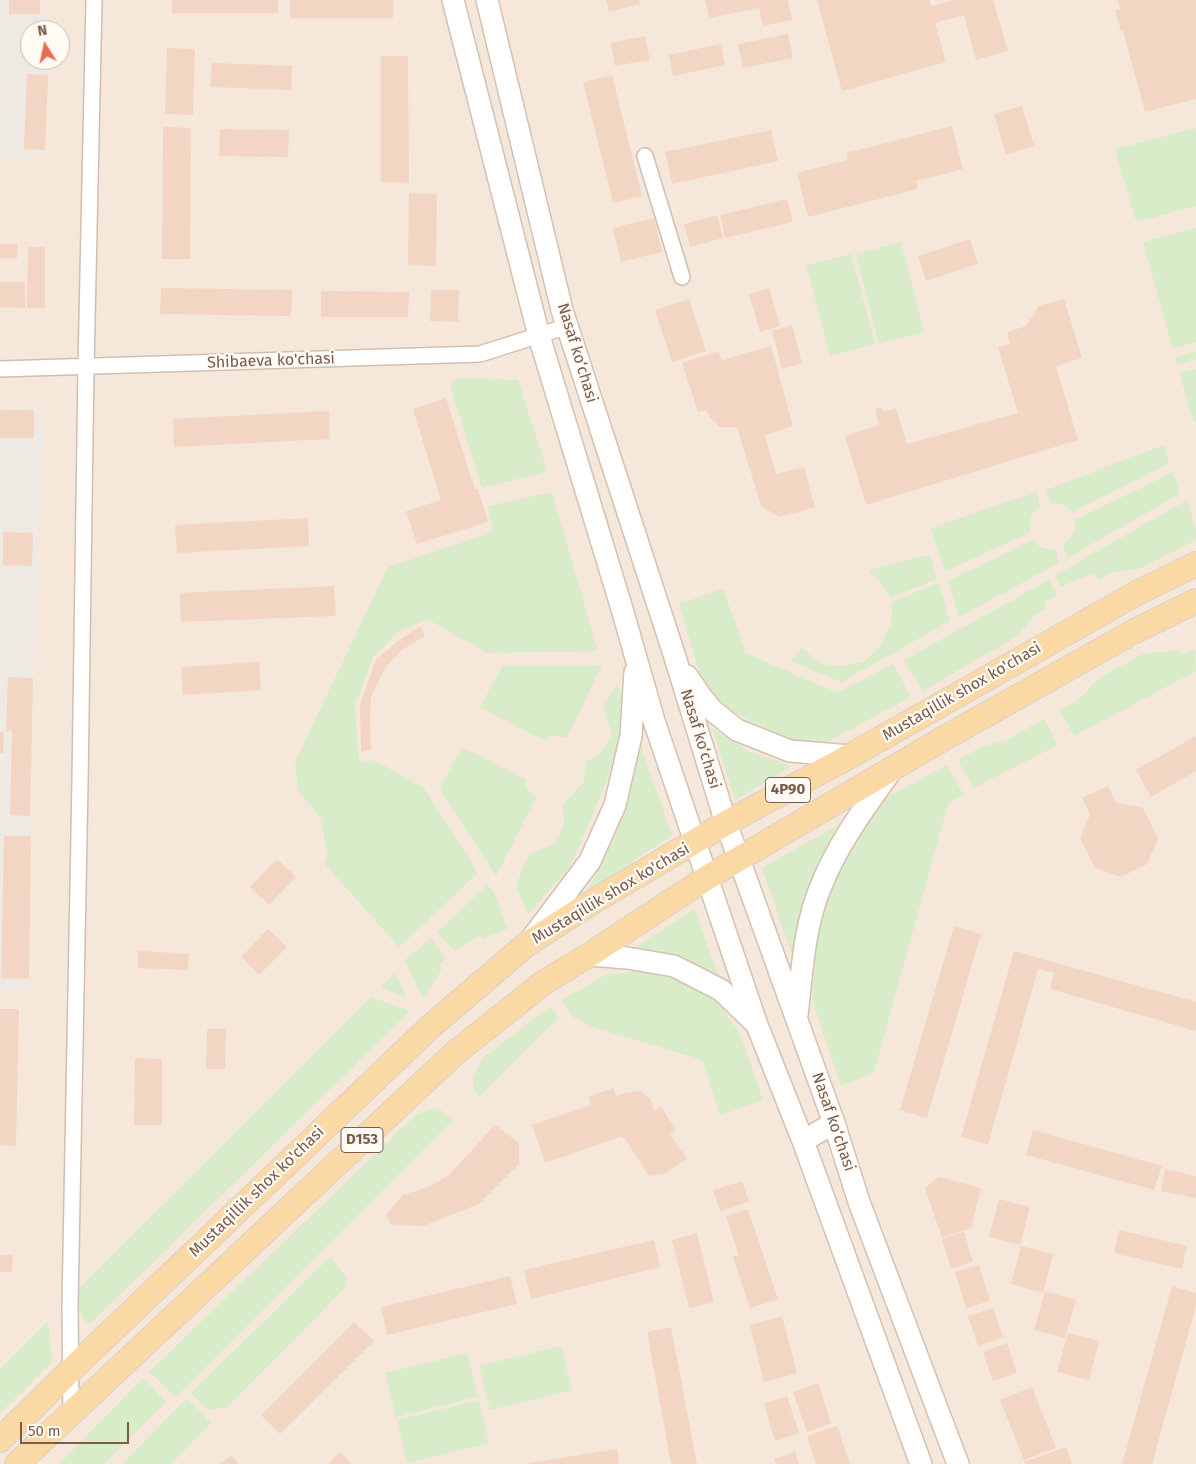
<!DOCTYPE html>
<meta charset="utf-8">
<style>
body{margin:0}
#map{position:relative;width:1196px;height:1464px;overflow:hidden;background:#fdf6ec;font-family:"Fira Sans",sans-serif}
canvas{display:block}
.north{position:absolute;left:20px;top:20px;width:50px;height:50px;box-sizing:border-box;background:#fffaf3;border:1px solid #cabbb1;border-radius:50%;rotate:350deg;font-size:14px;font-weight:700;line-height:20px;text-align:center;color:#7a5c4d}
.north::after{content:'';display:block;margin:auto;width:18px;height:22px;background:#e76f51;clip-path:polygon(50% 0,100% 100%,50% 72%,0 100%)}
.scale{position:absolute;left:20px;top:1422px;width:109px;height:22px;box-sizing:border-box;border:2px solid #7a5c4d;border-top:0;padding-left:6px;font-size:15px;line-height:18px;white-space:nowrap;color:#7a5c4d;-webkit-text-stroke:4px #fffaf3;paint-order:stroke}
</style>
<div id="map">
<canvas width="1196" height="1464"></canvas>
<div class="north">N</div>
<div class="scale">50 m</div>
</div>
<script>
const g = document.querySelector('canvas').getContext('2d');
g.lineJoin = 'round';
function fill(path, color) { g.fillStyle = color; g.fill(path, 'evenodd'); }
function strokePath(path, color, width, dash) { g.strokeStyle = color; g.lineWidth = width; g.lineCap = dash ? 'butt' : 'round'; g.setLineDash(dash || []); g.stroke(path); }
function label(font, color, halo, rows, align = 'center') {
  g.font = font + ' "Fira Sans",sans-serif'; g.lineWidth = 4.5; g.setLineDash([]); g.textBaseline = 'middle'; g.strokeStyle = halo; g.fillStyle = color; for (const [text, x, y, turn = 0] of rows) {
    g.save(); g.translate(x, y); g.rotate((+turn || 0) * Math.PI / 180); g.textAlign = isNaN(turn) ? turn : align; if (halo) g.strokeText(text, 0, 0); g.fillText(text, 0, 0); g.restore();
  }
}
fill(new Path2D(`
 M 0,0 L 1196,0 L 1196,1464 L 0,1464 ZM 30,30 L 60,30 L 60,60 L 30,60 Z`), '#f5e8da');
fill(new Path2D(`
 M 0,0 L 40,0 L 40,14 L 48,16 L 48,30 L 30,30 L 30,60 L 48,60 L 44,156 L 0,160 Z
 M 45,409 L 33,678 L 29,979 L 27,990 L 0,991 L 0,410 Z`), '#efe9e4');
fill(new Path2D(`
 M 1196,128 L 1196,206 L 1136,222 L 1115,149 Z
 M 1196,228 L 1196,342 L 1173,349 L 1143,242 Z
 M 901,242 L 924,332 L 879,344 L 856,254 Z
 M 851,254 L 875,344 L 830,356 L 806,265 Z
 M 1196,351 L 1196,359 L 1177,365 L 1175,358 Z
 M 1196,369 L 1196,421 L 1194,421 L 1179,374 Z
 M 458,378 L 518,380 L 547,470 L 542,473 L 482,488 L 450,385 Z
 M 1164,445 L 1169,464 L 1072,512 C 1065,505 1060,503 1050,504 L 1046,490 Z
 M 1173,472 L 1180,494 L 1067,558 L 1063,545 C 1073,538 1076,532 1075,520 Z
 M 552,492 L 598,651 L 488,653 L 427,619 L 398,632 L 373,657 L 355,705 L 359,763 L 374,760 L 424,788 L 478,873 L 399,947 L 324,863 L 328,854 L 320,817 L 298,790 L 295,762 L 388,567 L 493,532 L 488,506 Z
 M 1037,492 L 1040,506 C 1030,514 1029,520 1030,532 L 945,572 L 931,528 Z
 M 1187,500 L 1196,530 L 1196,540 L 1141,568 L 1111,573 L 1098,581 L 1094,572 L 1061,587 L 1056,575 Z
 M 1033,540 C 1038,548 1047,549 1056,550 L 1059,563 L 959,617 L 948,581 Z
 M 930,554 L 937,579 L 890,598 L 883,585 L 868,570 Z
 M 1049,580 L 1057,595 L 1045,601 L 1046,608 L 1035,615 L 1016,637 L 922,691 L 904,660 Z
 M 938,583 L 950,621 L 841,682 L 791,661 L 802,648 L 821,664 L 843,666 L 864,662 L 878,649 L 891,624 L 892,602 Z
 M 723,589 L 746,653 L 837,693 L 893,664 L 911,697 L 827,742 L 800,741 L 762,727 L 720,705 L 702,681 L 679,604 Z
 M 1195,649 L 1196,671 L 1074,736 L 1060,711 L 1078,700 L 1099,678 L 1143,654 L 1177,650 L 1182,655 Z
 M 503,665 L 602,665 L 567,738 L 550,735 L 545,741 L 480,707 Z
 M 617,685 L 625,701 L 623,727 L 606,783 L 570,867 L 528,914 L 516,885 L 528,855 L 557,842 L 564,823 L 562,806 L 583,783 L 587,761 L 601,753 L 612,735 L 603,706 Z
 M 1044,719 L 1058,745 L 973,788 L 958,760 L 981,747 L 1005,741 Z
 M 712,728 L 748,751 L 792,766 L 735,800 Z
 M 638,738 L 672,835 L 586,893 L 616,835 L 626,810 Z
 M 461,747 L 526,779 L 525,787 L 536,798 L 496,876 L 440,789 Z
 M 947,765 L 963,794 L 948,804 L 874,1072 L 841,1086 L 812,999 L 816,951 L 825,902 L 841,861 L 866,825 L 888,797 Z
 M 850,818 L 795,963 L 762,868 Z
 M 487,885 L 494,892 L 507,929 L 484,939 L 480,935 L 455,951 L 437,933 Z
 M 694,909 L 722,985 L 698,965 L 676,955 L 629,951 Z
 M 431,938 L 446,958 L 439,965 L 442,969 L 423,999 L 405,960 Z
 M 640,971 L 674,976 L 703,989 L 721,1006 L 740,1034 L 763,1100 L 720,1115 L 702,1060 L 590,1026 L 572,1016 L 561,1001 L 607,974 Z
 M 395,973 L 407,998 L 381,987 Z
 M 371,997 L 410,1011 L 91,1323 L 85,1321 L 78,1305 L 76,1291 Z
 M 551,1006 L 558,1018 L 479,1097 L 474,1090 L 473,1077 L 483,1058 Z
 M 438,1108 L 453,1120 L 176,1397 L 149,1372 L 417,1114 Z
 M 330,1257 L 347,1278 L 345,1288 L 227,1407 L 209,1410 L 191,1393 Z
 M 48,1321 L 52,1362 L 0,1413 L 0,1369 Z
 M 561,1346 L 572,1390 L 490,1410 L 479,1366 Z
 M 467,1353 L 478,1397 L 396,1417 L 385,1373 Z
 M 143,1378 L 166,1402 L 104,1464 L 59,1464 Z
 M 187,1398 L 211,1423 L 171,1464 L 122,1464 Z
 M 479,1400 L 489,1443 L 407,1463 L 397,1420 Z`), '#d8ecc9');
fill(new Path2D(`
 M 9,0 L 40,0 L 40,14 L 9,14 Z
 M 172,0 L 278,0 L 278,13 L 172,13 Z
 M 290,0 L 393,0 L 393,18 L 290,18 Z
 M 606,0 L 639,0 L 640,4 L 609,12 Z
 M 705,0 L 788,0 L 792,20 L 763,26 L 759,8 L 709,18 Z
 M 817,0 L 929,0 L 931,6 L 953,0 L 993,0 L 1008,51 L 976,60 L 964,15 L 935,23 L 946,62 L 842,91 Z
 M 1118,0 L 1196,0 L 1196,99 L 1145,112 L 1123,31 L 1121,31 L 1115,10 L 1120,9 Z
 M 788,34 L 793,58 L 743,68 L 738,44 Z
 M 645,36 L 650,60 L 615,66 L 611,43 Z
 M 721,44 L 725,65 L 673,76 L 669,55 Z
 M 167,48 L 195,49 L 193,115 L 165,114 Z
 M 381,56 L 408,56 L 409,183 L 381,182 Z
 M 212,63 L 292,66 L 291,90 L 210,87 Z
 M 27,74 L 48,75 L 45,150 L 24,149 Z
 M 612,75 L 642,196 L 613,203 L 583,82 Z
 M 1022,106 L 1034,146 L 1006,154 L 994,114 Z
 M 952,126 L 963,169 L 916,181 L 918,189 L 808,217 L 797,173 L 848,160 L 847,153 Z
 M 163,127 L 191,128 L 190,259 L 162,259 Z
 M 220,129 L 289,130 L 288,157 L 219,156 Z
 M 771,130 L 778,161 L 672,184 L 665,152 Z
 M 409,193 L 437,194 L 436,266 L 408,265 Z
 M 787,199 L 793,222 L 725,238 L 720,215 Z
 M 717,215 L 723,238 L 690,247 L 684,224 Z
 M 654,218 L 662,252 L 621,262 L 613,228 Z
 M 970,239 L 978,264 L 926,281 L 918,256 Z
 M 0,244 L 17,244 L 17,258 L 0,258 Z
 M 28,247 L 45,247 L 45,308 L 27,308 Z
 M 0,282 L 25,282 L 25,308 L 0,307 Z
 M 161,288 L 292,290 L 291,316 L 160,314 Z
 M 769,288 L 780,326 L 760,332 L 749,294 Z
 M 431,290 L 459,290 L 458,322 L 430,321 Z
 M 321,291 L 409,292 L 408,317 L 321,317 Z
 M 689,299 L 706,351 L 672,362 L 655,310 Z
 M 1064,299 L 1082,358 L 1056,366 L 1078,440 L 866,505 L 845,436 L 879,425 L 875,409 L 882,407 L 884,412 L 896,408 L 907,444 L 1018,413 L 998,347 L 1010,344 L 1007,332 L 1026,326 L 1039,306 Z
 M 792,325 L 802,363 L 782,369 L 772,331 Z
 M 771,346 L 793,426 L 765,435 L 776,474 L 804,467 L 815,507 L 779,517 L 761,506 L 737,427 L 720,427 L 709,416 L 706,410 L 698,412 L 682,363 L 718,351 L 722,360 Z
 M 446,398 L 475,490 L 478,489 L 488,522 L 417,544 L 406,511 L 441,500 L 413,409 Z
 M 0,410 L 34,410 L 34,438 L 0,438 Z
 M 329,411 L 330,439 L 174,447 L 173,419 Z
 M 308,518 L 309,546 L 177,553 L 175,525 Z
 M 3,532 L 33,533 L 32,566 L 3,565 Z
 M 334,586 L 336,616 L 181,622 L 180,593 Z
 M 420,626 L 425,636 L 402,650 L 384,669 L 371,698 L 370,721 L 371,750 L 361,752 L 360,704 L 376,660 L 395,643 Z
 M 259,662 L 261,690 L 183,695 L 181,667 Z
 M 8,677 L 33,678 L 30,816 L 10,815 L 12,731 L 6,731 Z
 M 0,732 L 4,732 L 3,753 L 0,753 Z
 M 1196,736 L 1196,771 L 1151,797 L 1136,770 Z
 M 1108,786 L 1116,803 L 1143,808 L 1158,838 L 1147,864 L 1121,877 L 1095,868 L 1080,838 L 1090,815 L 1082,798 Z
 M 4,836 L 31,836 L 29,979 L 1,978 Z
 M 277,859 L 296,877 L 269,905 L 250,887 Z
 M 954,926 L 981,934 L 927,1118 L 900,1110 Z
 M 268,929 L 287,947 L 259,975 L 241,957 Z
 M 138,951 L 189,954 L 188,970 L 138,968 Z
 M 1014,951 L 1196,1002 L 1196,1031 L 1050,989 L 1054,973 L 1038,969 L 988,1145 L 961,1137 Z
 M 0,1009 L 19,1009 L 16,1146 L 0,1145 Z
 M 207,1029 L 226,1029 L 225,1069 L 206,1069 Z
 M 135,1058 L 162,1059 L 162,1125 L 134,1125 Z
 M 613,1088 L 616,1096 L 625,1093 L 640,1091 L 651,1100 L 654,1111 L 661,1107 L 676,1130 L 670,1134 L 687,1159 L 664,1174 L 649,1176 L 625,1139 L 620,1137 L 545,1163 L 532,1125 L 591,1105 L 588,1097 Z
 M 495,1125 L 519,1143 L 519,1164 L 479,1204 L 423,1226 L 391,1225 L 386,1215 L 403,1195 L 429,1187 L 450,1174 Z
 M 1033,1130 L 1162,1166 L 1154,1190 L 1026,1155 Z
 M 1165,1169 L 1196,1176 L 1196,1198 L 1161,1191 Z
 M 939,1177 L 981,1188 L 971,1228 L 942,1238 L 925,1188 Z
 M 742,1181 L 749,1202 L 720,1211 L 713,1190 Z
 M 999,1199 L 1030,1207 L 1020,1245 L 989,1237 Z
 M 748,1209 L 778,1299 L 750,1308 L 733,1257 L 739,1255 L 726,1216 Z
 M 1119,1230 L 1187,1246 L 1182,1269 L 1114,1253 Z
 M 964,1232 L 973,1262 L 951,1269 L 942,1239 Z
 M 697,1233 L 714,1302 L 689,1308 L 672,1240 Z
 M 654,1240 L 660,1267 L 531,1299 L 524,1270 Z
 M 1021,1246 L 1053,1254 L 1043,1293 L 1011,1284 Z
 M 0,1255 L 13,1255 L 12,1272 L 0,1272 Z
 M 979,1265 L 990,1301 L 966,1308 L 955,1272 Z
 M 510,1276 L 517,1304 L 387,1335 L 381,1307 Z
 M 1172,1286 L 1196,1293 L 1196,1306 L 1152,1464 L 1122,1464 Z
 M 1045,1291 L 1076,1300 L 1065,1338 L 1034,1330 Z
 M 993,1308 L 1003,1337 L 978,1346 L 968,1316 Z
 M 782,1316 L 797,1373 L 764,1382 L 750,1325 Z
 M 354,1322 L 374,1341 L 280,1434 L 261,1415 Z
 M 671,1327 L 697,1464 L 671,1464 L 647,1332 Z
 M 1068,1333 L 1099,1341 L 1089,1380 L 1057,1372 Z
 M 1007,1343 L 1017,1373 L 993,1381 L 983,1352 Z
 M 818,1383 L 831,1423 L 807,1432 L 793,1392 Z
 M 1032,1387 L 1056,1448 L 1024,1460 L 1000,1400 Z
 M 787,1396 L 799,1433 L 775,1441 L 764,1404 Z
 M 837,1426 L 850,1464 L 816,1464 L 807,1436 Z
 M 1066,1447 L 1072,1464 L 1025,1464 L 1024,1462 Z
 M 617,1449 L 619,1464 L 529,1464 L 529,1463 Z
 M 340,1452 L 352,1464 L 328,1464 Z
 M 795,1452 L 799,1464 L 776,1464 L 774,1459 Z
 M 231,1455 L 239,1464 L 221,1464 Z`), '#f3d5c3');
const minor = new Path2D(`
 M 645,156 L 682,277
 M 0,369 L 480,354 L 568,326
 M 71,1413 L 70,1305 L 80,782 L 86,367 L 94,0`);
const secondary = new Path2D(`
 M 453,0 L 539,336 L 622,609 L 654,721 L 757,1025 L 803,1141 L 921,1464
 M 487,0 L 562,310 L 674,654 L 726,823 L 834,1123 L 859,1202 L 958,1464
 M 687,676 L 700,695 L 712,710 L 737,730 L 790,751 L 850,756
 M 532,938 L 590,861 L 615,805 L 631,736 L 635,672
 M 589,955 L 627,958 L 674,966 L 721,990 L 754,1022
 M 797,1015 C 802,973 804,926 821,886 C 838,843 866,806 893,768
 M 803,1141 L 834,1123`);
const primary = new Path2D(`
 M 0,1440 L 72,1369 L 430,1027 L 527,944 L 589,904 L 726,823 L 850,756 L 1137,593 L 1196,564
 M 17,1464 L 455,1053 L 543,983 L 589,955 L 708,877 L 941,740 L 1133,632 L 1196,601`);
strokePath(minor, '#d1beb0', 18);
strokePath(secondary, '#d6c0b0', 24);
strokePath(primary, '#dad1cd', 26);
strokePath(minor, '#fff', 15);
strokePath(secondary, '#fff', 21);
strokePath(primary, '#fbd9a5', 24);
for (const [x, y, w] of [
 [788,790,45],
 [362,1140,42]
]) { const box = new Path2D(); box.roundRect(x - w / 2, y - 12.5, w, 25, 4); g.fillStyle = '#fffaf3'; g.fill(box); strokePath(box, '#7a5c4d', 1); }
label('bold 15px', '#7a5c4d', null, [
 ["4P90",788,790],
 ["D153",362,1140]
]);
label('16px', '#7a5c4d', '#fffaf3', [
 ["Nasaf ko‘chasi",577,353,73],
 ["Shibaeva ko'chasi",271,361,-2],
 ["Mustaqillik shox ko'chasi",962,692,-30],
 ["Nasaf ko‘chasi",700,739,73],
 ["Mustaqillik shox ko'chasi",611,894,-31],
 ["Nasaf ko‘chasi",833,1122,71],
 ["Mustaqillik shox ko'chasi",257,1192,-44]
]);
</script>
